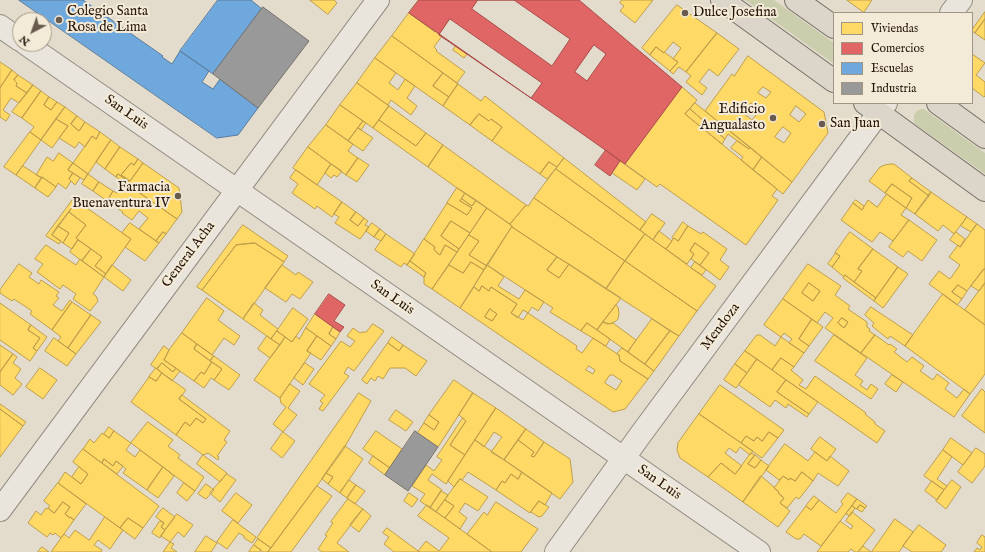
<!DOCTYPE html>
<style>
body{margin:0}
#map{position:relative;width:985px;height:552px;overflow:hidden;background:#e3dccc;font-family:"IM FELL English",serif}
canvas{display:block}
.legend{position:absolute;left:833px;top:12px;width:140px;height:92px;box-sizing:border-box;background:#f3ebd7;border:1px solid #a19585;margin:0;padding:5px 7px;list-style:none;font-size:12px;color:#26140b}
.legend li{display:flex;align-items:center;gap:8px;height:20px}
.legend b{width:20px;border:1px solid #a19585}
.north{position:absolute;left:12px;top:12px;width:40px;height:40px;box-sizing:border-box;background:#f3ebd7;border:1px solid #a19585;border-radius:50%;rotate:221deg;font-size:11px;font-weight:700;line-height:16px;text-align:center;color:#26140b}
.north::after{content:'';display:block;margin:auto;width:14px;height:18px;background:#685a4f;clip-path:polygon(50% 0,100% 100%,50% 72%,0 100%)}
</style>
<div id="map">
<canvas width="985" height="552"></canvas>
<ul class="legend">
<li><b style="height:11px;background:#ffd966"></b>Viviendas</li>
<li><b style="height:11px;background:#e06666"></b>Comercios</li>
<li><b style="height:11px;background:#6fa8dc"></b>Escuelas</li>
<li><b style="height:11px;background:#999"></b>Industria</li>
</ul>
<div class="north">N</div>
</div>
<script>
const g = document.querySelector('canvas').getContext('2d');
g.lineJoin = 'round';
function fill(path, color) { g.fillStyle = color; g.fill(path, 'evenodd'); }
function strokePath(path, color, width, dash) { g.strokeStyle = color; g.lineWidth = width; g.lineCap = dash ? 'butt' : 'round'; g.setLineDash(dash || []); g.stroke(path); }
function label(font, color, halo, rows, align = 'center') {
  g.font = font + ' "IM FELL English",serif'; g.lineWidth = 4; g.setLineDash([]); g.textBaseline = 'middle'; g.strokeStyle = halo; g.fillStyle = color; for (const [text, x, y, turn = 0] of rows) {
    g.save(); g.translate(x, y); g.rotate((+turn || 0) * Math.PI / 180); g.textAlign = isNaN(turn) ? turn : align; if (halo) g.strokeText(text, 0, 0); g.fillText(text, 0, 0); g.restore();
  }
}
fill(new Path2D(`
 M 745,0 L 774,0 L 834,43 L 834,64 Z
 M 921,109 L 924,109 L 985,153 L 985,174 L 914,123 L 914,115 L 917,111 Z`), '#cbcead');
const homes = new Path2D(`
 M 310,0 L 334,0 L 337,3 L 328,14 Z
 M 419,0 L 441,0 L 451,8 L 435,32 L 409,13 Z
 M 552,0 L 577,0 L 569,12 Z
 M 622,0 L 653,0 L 635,23 L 620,11 L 624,6 L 620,3 Z
 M 847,0 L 872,0 L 864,12 Z
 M 677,5 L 717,33 L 686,72 L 679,67 L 673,74 L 670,71 L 678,62 L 673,59 L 681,48 L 673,42 L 664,53 L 656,47 L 650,55 L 642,48 Z
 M 985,12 L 985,19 L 975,33 L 972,31 L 972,30 Z
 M 409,13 L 442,36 L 434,47 L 437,50 L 436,51 L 465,72 L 457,83 L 392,36 Z
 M 985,19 L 985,40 L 975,33 Z
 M 717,33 L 739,49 L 718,76 L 709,69 L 699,82 L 707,88 L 702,95 L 686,82 L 691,76 L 686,72 Z
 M 392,36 L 443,73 L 433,86 L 449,97 L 443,106 L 375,58 Z
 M 456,46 L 467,54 L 464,58 L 453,50 Z
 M 656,47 L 664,53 L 664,52 L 678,62 L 670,71 L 650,55 Z
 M 639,51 L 650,60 L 643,69 L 632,59 Z
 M 972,54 L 985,63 L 976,75 L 985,82 L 985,96 L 984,97 L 972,88 Z
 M 748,56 L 824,112 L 828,133 L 792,182 L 705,111 L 732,74 L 734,76 ZM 763,87 L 771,92 L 766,98 L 758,93 ZM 751,103 L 760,110 L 752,120 L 743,113 ZM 796,106 L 806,114 L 799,122 L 790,115 ZM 783,127 L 791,133 L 784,143 L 775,137 Z
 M 375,58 L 396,73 L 389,83 L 398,90 L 405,79 L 415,86 L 407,98 L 417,106 L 411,115 L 391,100 L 388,105 L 357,83 Z
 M 0,62 L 12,70 L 0,88 Z
 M 12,70 L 18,75 L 14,80 L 17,83 L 16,86 L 27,93 L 19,103 L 11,98 L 3,110 L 10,115 L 6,121 L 0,117 L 0,88 Z
 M 443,73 L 458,84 L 449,97 L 433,86 Z
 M 18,75 L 33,85 L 27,93 L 16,86 L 17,83 L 14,80 Z
 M 357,83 L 389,106 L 373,128 L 340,105 Z
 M 458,84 L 481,101 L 485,96 L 564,158 L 557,167 L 549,162 L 540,174 L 492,141 L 502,127 L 491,119 L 489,121 L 479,114 L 470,125 L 443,106 Z
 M 33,85 L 41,91 L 22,118 L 12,112 Z
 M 682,87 L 697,100 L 685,114 L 777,189 L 772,196 L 778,200 L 746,245 L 660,184 L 657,187 L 625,164 Z
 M 41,91 L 49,97 L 44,105 L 51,110 L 57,102 L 65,107 L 41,140 L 30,132 L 34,127 L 22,118 Z
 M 49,97 L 57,102 L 51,110 L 44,105 Z
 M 695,103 L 750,147 L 749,149 L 728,134 L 725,139 L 690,109 Z
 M 340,105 L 363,121 L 348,141 L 326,125 Z
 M 389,106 L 426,133 L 416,146 L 379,120 Z
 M 65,107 L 77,116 L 71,124 L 79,131 L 85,122 L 100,132 L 96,139 L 92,136 L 85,147 L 79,142 L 75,148 L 59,138 L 68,126 L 56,119 Z
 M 690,109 L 725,139 L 722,144 L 685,114 Z
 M 479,114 L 489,121 L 491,119 L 502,127 L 492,141 L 470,125 Z
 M 77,116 L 85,122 L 79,131 L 71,124 Z
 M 56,119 L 68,126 L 52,148 L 41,140 Z
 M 379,120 L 416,146 L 426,133 L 443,145 L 428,167 L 373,128 Z
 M 363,121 L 366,123 L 361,130 L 358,128 Z
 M 326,125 L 353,144 L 348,151 L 358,158 L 346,175 L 308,147 Z
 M 358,128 L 373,138 L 363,151 L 348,141 Z
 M 30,132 L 41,140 L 16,175 L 4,167 Z
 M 100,132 L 111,140 L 88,174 L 73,163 L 92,136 L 96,139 Z
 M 111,140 L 120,147 L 105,169 L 96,162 Z
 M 737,141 L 749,149 L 750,147 L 762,157 L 753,170 L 741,160 L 743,157 L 731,148 Z
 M 443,145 L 526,205 L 510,224 L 457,188 L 428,167 Z
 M 120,147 L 138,159 L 134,165 L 131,163 L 121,175 L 130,181 L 143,163 L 179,188 L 182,212 L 177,219 L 141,194 L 142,191 L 118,174 L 116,177 L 105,169 Z
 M 308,147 L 331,164 L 317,185 L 293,168 Z
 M 59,153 L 73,163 L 68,170 L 73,173 L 69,179 L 71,181 L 66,189 L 58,183 L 56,187 L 42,177 L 42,178 L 36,175 L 47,157 L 53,161 Z
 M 762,157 L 792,182 L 783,194 L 753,170 Z
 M 358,158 L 369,165 L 357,182 L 346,175 Z
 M 564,158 L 646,222 L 640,230 L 556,169 Z
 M 138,159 L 143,163 L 130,181 L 121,175 L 131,163 L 134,165 Z
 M 620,161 L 645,179 L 637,190 L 612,173 Z
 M 549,162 L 557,167 L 547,179 L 540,174 Z
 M 73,163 L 88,174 L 84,180 L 68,170 Z
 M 331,164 L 342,171 L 337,177 L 334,175 L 331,178 L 325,173 Z
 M 891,164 L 894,164 L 912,178 L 909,181 L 929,196 L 915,214 L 906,208 L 912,198 L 892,184 L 885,193 L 869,181 L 880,167 L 885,165 Z
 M 23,166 L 42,178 L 35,188 L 16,175 Z
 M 556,169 L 645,234 L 625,261 L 534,198 Z
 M 296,170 L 342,202 L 332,217 L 317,206 L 315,209 L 292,193 L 298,184 L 290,178 Z
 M 73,173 L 80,178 L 75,185 L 69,179 Z
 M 88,174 L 99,182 L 93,191 L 82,184 Z
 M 118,174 L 142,191 L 141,194 L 116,177 Z
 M 42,177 L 56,187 L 48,197 L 35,188 Z
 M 912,178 L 931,192 L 929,196 L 909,181 Z
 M 99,182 L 113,191 L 107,201 L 93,191 Z
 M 124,182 L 177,219 L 166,234 L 163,232 L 156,241 L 139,229 L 148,218 L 139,211 L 132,220 L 122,213 L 123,212 L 107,201 L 113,191 L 117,193 Z
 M 892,184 L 912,198 L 906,208 L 885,193 Z
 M 457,188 L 465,193 L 460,201 L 472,208 L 467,215 L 447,203 Z
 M 931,192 L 967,217 L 954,234 L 943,225 L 938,231 L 915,214 Z
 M 465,193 L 476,200 L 472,206 L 462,199 Z
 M 887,194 L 906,208 L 901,215 L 909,220 L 893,241 L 880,232 L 872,242 L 841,220 L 853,203 L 862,210 L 868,200 L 877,207 Z
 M 74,198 L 77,201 L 52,235 L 61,241 L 59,244 L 46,236 Z
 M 534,198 L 625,261 L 606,289 L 512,227 L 512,226 L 510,224 L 526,205 L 528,206 Z
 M 462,199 L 472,206 L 476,200 L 487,208 L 470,233 L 451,221 L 441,236 L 459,249 L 457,252 L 445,245 L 440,255 L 436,252 L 434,249 L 435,247 L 424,239 L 447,203 L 467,215 L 472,208 L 460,201 Z
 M 856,200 L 864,206 L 862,210 L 853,203 Z
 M 77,201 L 131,239 L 106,274 L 95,266 L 102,257 L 76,238 L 86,225 L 69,212 Z
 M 342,202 L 356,212 L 350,220 L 358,226 L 364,218 L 368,221 L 365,225 L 369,227 L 360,239 L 335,223 L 339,217 L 334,214 Z
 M 487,208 L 512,226 L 487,266 L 469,255 L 479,241 L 469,235 Z
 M 69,212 L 86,225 L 76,238 L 78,240 L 72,249 L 63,243 L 69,233 L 58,226 Z
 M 356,212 L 364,218 L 358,226 L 350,220 Z
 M 652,214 L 665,223 L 653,240 L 640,230 Z
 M 967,217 L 977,224 L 971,232 L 961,226 Z
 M 909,220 L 937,240 L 922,261 L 908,251 L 903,257 L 889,247 Z
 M 451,221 L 470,233 L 459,249 L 441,236 Z
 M 683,222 L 688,226 L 678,241 L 674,238 L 673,239 L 672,238 Z
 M 130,223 L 159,243 L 145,261 L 125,247 L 131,239 L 122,233 Z
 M 372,223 L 380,229 L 374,237 L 366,231 Z
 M 977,224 L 985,230 L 985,269 L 984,269 L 967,291 L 958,285 L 952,292 L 962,299 L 957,305 L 929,284 L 939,271 L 950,279 L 960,265 L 949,257 L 958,245 L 960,247 Z
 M 243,225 L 288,256 L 284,262 L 255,243 L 236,245 L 202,290 L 197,287 Z
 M 58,226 L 69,233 L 63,243 L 52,235 Z
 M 688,226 L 701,234 L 703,232 L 727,249 L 720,260 L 729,267 L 720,280 L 700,265 L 709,253 L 695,243 L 690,251 L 694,254 L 687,264 L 666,249 L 674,238 L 678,241 Z
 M 512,227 L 557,257 L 547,270 L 559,278 L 569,264 L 621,298 L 597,330 L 587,323 L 581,331 L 550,312 L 553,308 L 487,265 Z
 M 380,229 L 386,234 L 381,241 L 374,237 Z
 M 659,231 L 672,241 L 666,249 L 653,240 Z
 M 163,232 L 166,234 L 159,243 L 156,241 Z
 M 850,232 L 873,249 L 858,269 L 862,271 L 854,282 L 845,275 L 844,277 L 832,267 L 840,256 L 835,253 Z
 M 956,232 L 965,239 L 960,247 L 950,240 Z
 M 386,234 L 415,254 L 407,265 L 404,263 L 401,267 L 375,250 Z
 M 645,234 L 716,286 L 697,311 L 625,261 Z
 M 469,235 L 479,241 L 469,255 L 487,266 L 484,270 L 471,262 L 463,273 L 449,265 Z
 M 424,239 L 435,247 L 434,249 L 436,252 L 440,255 L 445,245 L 457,252 L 432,289 L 424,284 L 424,277 L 426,273 L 410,261 Z
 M 78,240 L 91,249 L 82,261 L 70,252 Z
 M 255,243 L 284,262 L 243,319 L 202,290 L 236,245 Z
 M 695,243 L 709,253 L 700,265 L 691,259 L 694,254 L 690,251 Z
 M 46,245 L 76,265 L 80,259 L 104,277 L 93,294 L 96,296 L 98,301 L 90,311 L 73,299 L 76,294 L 63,285 L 60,289 L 37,272 L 43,264 L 35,259 Z
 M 91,249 L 102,257 L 95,266 L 106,274 L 104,277 L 82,261 Z
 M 873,249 L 898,267 L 876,298 L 854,282 L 862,271 L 858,269 Z
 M 836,253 L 840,256 L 832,267 L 828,264 Z
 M 557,257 L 569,264 L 559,278 L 547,270 Z
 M 410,261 L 426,273 L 424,277 L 407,265 Z
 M 625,261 L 697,311 L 679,336 L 606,289 Z
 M 471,262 L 484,270 L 460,308 L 432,289 L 449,265 L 463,273 Z
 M 695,262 L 706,270 L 702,275 L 691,268 Z
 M 19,264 L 32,273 L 29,277 L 39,284 L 41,280 L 59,292 L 56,296 L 59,298 L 53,305 L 62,311 L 70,300 L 72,302 L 52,330 L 30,314 L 32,311 L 14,299 L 12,301 L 0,293 L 0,290 Z
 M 808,264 L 841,286 L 835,295 L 850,306 L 848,309 L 867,322 L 867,327 L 870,329 L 869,331 L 875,335 L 861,353 L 825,328 L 833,318 L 825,312 L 817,323 L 783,299 ZM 809,283 L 820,291 L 813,301 L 802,293 ZM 842,318 L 848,322 L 844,328 L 838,323 Z
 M 112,265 L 131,280 L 123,291 L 104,277 Z
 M 282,265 L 296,275 L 298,272 L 313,282 L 300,299 L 292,294 L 286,302 L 265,288 Z
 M 487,265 L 504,277 L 498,286 L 519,299 L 525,290 L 544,302 L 538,311 L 532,307 L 528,313 L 523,310 L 518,318 L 511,313 L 517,304 L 491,287 L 489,291 L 482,286 L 479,291 L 474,287 Z
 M 898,267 L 908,274 L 883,308 L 874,301 Z
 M 984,269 L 985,269 L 985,283 L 979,291 L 971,286 Z
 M 845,275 L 876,298 L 874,301 L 843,278 Z
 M 809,283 L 820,291 L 813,301 L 802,293 Z
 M 985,283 L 985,325 L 965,310 Z
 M 958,285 L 967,291 L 962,299 L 952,292 Z
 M 482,286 L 489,291 L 491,287 L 517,304 L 511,313 L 523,320 L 528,313 L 577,346 L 576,349 L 582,353 L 593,338 L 619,355 L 620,361 L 648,379 L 625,409 L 613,412 L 460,308 L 474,287 L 479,291 ZM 490,309 L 497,314 L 492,321 L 485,317 ZM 589,366 L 595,370 L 593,374 L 586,370 ZM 610,375 L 613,375 L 622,381 L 616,390 L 605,383 Z
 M 943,294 L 985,325 L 985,374 L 970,394 L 905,346 Z
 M 207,298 L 224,311 L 218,320 L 240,336 L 234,345 L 224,338 L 212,355 L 182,333 Z
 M 783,299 L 812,319 L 799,339 L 809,346 L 804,353 L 789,343 L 792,339 L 784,333 L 781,337 L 764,325 Z
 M 72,302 L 91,315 L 68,348 L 58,341 L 61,337 L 52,330 Z
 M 0,303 L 31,325 L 28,330 L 40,338 L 33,348 L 37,351 L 30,361 L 0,340 Z
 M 254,303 L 263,310 L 260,315 L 278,329 L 271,339 L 243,319 Z
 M 616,305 L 618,307 L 619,313 L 618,319 L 616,321 L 610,324 L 603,322 Z
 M 871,307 L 913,335 L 905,346 L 890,336 L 888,339 L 872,326 L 874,323 L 865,315 Z
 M 293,308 L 308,319 L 292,342 L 277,331 Z
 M 490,309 L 497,314 L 492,321 L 485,317 Z
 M 315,314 L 333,327 L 329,334 L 336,339 L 331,346 L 306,328 Z
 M 91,315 L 101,322 L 76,354 L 68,348 Z
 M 842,318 L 848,322 L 844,328 L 838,323 Z
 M 652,319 L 670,331 L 645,364 L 628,352 Z
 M 812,319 L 823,327 L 809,346 L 799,339 Z
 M 603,322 L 607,324 L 613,323 L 636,340 L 628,352 L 597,330 Z
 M 587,323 L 610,339 L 606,346 L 581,331 Z
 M 373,324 L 384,331 L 354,371 L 348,367 L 344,373 L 349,376 L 323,411 L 319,409 L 323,403 L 320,401 L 325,395 L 309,384 L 341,341 L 350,347 L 355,341 L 347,336 L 353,328 L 360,333 L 363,332 L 366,332 Z
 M 31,325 L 47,337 L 37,351 L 33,348 L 40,338 L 28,330 Z
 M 333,327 L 340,332 L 336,339 L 329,334 Z
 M 306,328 L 317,336 L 307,351 L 311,353 L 280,398 L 254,380 L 285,337 L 292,342 L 296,336 L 299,339 Z
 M 277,331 L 285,337 L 280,345 L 271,339 Z
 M 670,331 L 679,336 L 654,371 L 645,364 Z
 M 182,333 L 197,344 L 194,349 L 212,362 L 204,374 L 201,372 L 194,381 L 164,360 L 169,350 Z
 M 757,335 L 760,335 L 775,346 L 781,337 L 804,353 L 794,367 L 781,358 L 772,370 L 745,351 Z
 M 834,335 L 867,358 L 855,375 L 863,381 L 860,385 L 867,390 L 871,384 L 878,389 L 871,399 L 815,361 Z
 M 875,335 L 889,345 L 890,344 L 897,349 L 894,352 L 907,362 L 912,357 L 924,366 L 920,371 L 933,380 L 937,374 L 949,383 L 945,389 L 957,398 L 964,389 L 970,394 L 954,417 L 861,353 Z
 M 267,336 L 280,345 L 270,358 L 258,349 Z
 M 317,336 L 331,346 L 321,360 L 307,351 Z
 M 392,337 L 403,345 L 399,351 L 388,343 Z
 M 54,338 L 76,354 L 67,366 L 45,351 Z
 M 388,343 L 399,351 L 403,345 L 427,361 L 416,376 L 405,368 L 390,368 L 383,379 L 378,376 L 375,381 L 371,378 L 367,384 L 362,380 Z
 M 197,344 L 214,356 L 210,361 L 194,349 Z
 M 0,345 L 13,354 L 0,372 Z
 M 164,346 L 169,350 L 164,360 L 176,368 L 173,372 L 162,363 L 157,369 L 151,365 Z
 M 622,348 L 654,371 L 648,379 L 620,361 L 619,355 L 617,354 Z
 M 745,351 L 757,359 L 747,373 L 735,364 Z
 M 13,354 L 17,357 L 13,363 L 21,369 L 15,378 L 22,384 L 13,395 L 0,385 L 0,372 Z
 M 214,356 L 240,375 L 229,390 L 214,380 L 222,369 L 210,361 Z
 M 781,358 L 794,367 L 791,370 L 803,380 L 799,385 L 806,389 L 815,376 L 866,413 L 865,414 L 875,422 L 875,424 L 885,431 L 877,443 L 772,370 Z
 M 757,359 L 786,380 L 777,392 L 809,414 L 807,417 L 788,404 L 786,408 L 775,400 L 770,407 L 739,385 Z
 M 212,362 L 222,369 L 214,380 L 211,378 L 204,388 L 194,381 L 201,372 L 204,374 Z
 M 162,363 L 173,372 L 176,368 L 180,371 L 172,381 L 157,369 Z
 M 305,363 L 314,369 L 303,385 L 294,378 Z
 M 735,364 L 747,373 L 736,388 L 724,380 Z
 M 40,368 L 57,380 L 43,399 L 26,387 Z
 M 156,368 L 162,373 L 156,381 L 149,377 Z
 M 162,373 L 186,390 L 179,399 L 206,419 L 203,423 L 196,418 L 190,426 L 185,422 L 176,435 L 131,402 L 149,377 L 156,381 Z
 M 892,375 L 903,382 L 896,392 L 885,384 Z
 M 454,380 L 473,393 L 438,447 L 417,433 L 424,423 L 434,430 L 439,422 L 429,415 Z
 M 786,380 L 818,402 L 809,414 L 777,392 Z
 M 290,384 L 300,391 L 288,408 L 297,415 L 283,432 L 273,424 L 286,407 L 281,403 L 280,398 Z
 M 720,385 L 784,430 L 778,438 L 769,432 L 762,441 L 757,437 L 754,441 L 746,436 L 741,443 L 699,414 Z
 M 982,389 L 985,392 L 985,433 L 962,416 Z
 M 359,393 L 371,401 L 368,406 L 343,450 L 322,479 L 271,548 L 257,538 Z
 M 473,393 L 496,408 L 465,455 L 450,445 L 466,421 L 459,415 Z
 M 182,395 L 230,431 L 224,440 L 227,442 L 217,456 L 219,457 L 218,460 L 208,453 L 203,455 L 176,435 L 185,422 L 190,426 L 196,418 L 203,423 L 206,419 L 179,399 Z
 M 0,404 L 26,422 L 23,426 L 0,409 Z
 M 496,408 L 526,429 L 504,460 L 491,452 L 502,437 L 494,432 L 484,447 L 475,440 Z
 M 0,409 L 23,426 L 0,457 Z
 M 396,410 L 413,422 L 406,431 L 389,420 Z
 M 699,414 L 753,451 L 750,455 L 740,447 L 736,453 L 729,448 L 725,453 L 742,466 L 735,474 L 721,463 L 708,477 L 680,458 L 677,450 L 678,443 Z
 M 429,415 L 439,422 L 434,430 L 424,423 Z
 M 463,418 L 466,421 L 450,445 L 465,455 L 446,484 L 432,474 L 428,480 L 442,490 L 430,508 L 420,501 L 425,494 L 412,486 L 426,465 L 434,471 L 442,460 L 437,457 Z
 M 148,422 L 173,440 L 168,446 L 180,455 L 178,458 L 204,477 L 195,491 L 131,443 Z
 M 109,427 L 114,431 L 109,438 L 104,434 Z
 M 526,429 L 544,442 L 534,457 L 531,456 L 534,452 L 518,440 Z
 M 114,431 L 131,443 L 126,450 L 135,457 L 140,450 L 163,467 L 147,490 L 123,473 L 126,469 L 116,461 L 113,466 L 104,459 L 102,463 L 83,449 L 90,439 L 94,443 L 102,433 L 109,438 Z
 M 376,431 L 402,449 L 390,468 L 363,449 Z
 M 283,432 L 295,441 L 282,458 L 271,449 Z
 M 769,432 L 778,438 L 762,458 L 741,443 L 746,436 L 754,441 L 757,437 L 762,441 Z
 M 820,437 L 836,449 L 827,461 L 811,449 Z
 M 951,438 L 972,453 L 963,465 L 943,450 Z
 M 475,440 L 522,472 L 518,479 L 511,474 L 505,483 L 502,481 L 496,490 L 468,472 L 462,480 L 460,479 L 454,487 L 448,481 Z
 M 518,440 L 534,452 L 531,456 L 534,457 L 544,442 L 570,459 L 573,482 L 560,499 L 504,460 Z
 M 785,444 L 808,461 L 815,452 L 827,461 L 830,456 L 849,471 L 838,486 L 818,473 L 813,481 L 802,472 L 795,481 L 790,478 L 789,480 L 783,476 L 779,480 L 766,470 Z
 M 345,446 L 363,459 L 340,493 L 328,484 L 333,477 L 326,473 Z
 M 976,448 L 985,454 L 985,466 L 972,483 L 958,472 Z
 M 83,449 L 159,506 L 143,528 L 128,518 L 120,528 L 58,483 L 65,472 L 81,484 L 88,474 L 73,462 Z
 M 943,450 L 952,457 L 937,479 L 947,486 L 944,490 L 924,476 Z
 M 751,453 L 755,455 L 748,464 L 755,468 L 761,460 L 769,466 L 743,502 L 708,477 L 721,463 L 735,474 Z
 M 203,455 L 227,473 L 220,482 L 197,464 Z
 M 755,455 L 761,460 L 755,468 L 748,464 Z
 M 373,456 L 390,468 L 385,475 L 369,463 Z
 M 104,459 L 113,466 L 116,461 L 123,466 L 117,474 L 102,463 Z
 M 79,467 L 88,474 L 81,484 L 72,477 Z
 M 163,467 L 174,476 L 158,498 L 147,490 Z
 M 522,472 L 552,493 L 545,505 L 539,501 L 530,513 L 496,490 L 502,481 L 505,483 L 511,474 L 518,479 Z
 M 802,472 L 813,481 L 799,499 L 796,497 L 787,508 L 780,503 L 784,498 L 778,493 L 779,492 L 774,488 L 783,476 L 789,480 L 790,478 L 795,481 Z
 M 326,473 L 333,477 L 328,484 L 322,479 Z
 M 227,474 L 236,480 L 220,502 L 210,493 Z
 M 761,476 L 774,487 L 774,488 L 779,492 L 778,493 L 784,498 L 780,503 L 790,511 L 778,527 L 743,502 Z
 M 460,479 L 488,497 L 478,511 L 465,503 L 459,512 L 467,518 L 460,529 L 445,518 L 454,506 L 445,500 Z
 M 349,480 L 356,485 L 347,498 L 340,493 Z
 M 952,480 L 961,487 L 946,509 L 936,501 Z
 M 932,481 L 944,490 L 937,500 L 925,491 Z
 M 58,483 L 86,504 L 74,520 L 70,517 L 70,518 L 65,514 L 70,507 L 63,502 L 54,513 L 48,508 L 50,506 L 44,501 Z
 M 184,483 L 195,491 L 187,501 L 177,493 Z
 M 206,484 L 214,490 L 206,499 L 198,494 Z
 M 356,485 L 365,491 L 355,504 L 347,498 Z
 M 317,486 L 332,496 L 291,552 L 268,552 Z
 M 441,491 L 448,495 L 436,512 L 430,508 Z
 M 236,493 L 252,505 L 238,523 L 222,511 Z
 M 409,493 L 418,499 L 412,507 L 404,501 Z
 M 848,493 L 857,499 L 821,546 L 804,534 L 800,539 L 796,539 L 786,532 L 806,506 L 811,510 L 819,500 L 836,513 L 843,504 L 841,502 Z
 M 814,496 L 819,500 L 811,510 L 806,506 Z
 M 348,499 L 363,509 L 337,543 L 349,552 L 322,552 L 318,549 L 327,536 L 325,535 L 333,523 L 331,522 Z
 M 857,499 L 867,506 L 865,508 L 860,505 L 857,509 L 852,506 Z
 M 445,500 L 454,506 L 445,518 L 436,512 Z
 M 539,501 L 549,507 L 542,516 L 539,517 L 531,512 Z
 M 63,502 L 70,507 L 65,514 L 70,518 L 70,517 L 74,520 L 61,538 L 55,533 L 53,535 L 50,533 L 47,537 L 28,523 L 36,511 L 41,515 L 46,508 L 48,509 L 48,508 L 54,513 Z
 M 496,502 L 538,529 L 521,552 L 492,552 L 467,534 L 484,512 L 487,515 Z
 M 427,505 L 460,529 L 492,552 L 420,552 L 418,551 L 426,541 L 439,551 L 449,538 L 418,516 Z
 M 860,505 L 865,508 L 862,512 L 857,509 Z
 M 852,506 L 855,508 L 850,516 L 846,514 Z
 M 163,508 L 175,517 L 165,530 L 161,527 L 164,523 L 156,517 Z
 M 363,509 L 371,516 L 359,532 L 350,525 Z
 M 852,512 L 875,530 L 858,552 L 855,552 L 851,549 L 848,552 L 817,552 L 840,521 L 851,529 L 853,526 L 846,521 Z
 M 177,514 L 193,525 L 184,537 L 178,532 L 170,542 L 174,544 L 171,548 L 177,552 L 163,552 L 170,542 L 161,536 Z
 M 105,517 L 123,530 L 110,549 L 98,540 L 94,545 L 102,550 L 101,552 L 51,552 L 64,534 L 69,538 L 75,530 L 89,540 Z
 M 128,518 L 143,528 L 135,539 L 120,528 Z
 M 895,519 L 913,532 L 899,552 L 858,552 L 863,546 L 871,552 Z
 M 233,520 L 256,537 L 252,543 L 244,538 L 244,536 L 239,533 L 227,549 L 217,542 Z
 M 160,521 L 164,523 L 161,527 L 165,530 L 160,538 L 152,533 Z
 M 919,525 L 946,545 L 941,552 L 912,552 L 903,546 Z
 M 387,528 L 418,551 L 420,552 L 394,552 L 384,544 L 389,537 L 383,533 Z
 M 982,535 L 985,537 L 985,552 L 974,552 L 977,548 L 980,550 L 982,547 L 977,543 Z
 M 206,536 L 217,543 L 211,552 L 195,552 Z
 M 258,539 L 271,548 L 268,552 L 263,552 L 254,545 Z
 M 254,545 L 261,550 L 260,552 L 249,552 Z
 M 42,547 L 49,552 L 38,552 Z`);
fill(homes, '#ffd966');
strokePath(homes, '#be9e4b', 1);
const shops = new Path2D(`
 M 419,0 L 579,0 L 682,87 L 625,164 L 584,135 L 409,13 Z
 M 478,0 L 514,0 L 570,39 L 552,66 L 472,9 Z
 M 450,19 L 542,83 L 531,98 L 439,35 Z
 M 594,45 L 606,54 L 587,81 L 575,72 Z
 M 606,150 L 620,161 L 610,176 L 595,165 Z
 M 329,294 L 345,305 L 334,321 L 344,327 L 340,332 L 315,314 Z`);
fill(shops, '#e06666');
strokePath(shops, '#a84d4b', 1);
const schools = new Path2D(`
 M 19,0 L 83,0 L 163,56 L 162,57 L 172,64 L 180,51 L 209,71 L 202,82 L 213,89 L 220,79 L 258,108 L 238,135 L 217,138 Z
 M 218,0 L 251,0 L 262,9 L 213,74 L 180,51 Z`);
fill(schools, '#6fa8dc');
strokePath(schools, '#597c9d', 1);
const industry = new Path2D(`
 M 263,7 L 309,41 L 258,108 L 213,74 Z
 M 415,431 L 438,447 L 408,491 L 385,475 Z`);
fill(industry, '#999');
strokePath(industry, '#76716e', 1);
const minor = new Path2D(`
 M 951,13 L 961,0
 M 0,26 L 20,40
 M 26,44 L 759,552
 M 0,510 L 378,0
 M 556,552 L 641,434 L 886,103`);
const major = new Path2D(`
 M 722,0 L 834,81
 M 796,0 L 834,27
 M 865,103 L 985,190
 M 938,103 L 985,137`);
strokePath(minor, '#918b81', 24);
strokePath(major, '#767067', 24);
strokePath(minor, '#e9e5dd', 22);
strokePath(major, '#dcd5c9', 22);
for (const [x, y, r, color] of [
 [685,13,4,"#685a4f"],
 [59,20,4,"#685a4f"],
 [773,118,4,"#685a4f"],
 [822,124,4,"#685a4f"],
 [178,196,4,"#685a4f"]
]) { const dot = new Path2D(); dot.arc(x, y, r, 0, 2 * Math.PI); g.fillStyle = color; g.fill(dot); strokePath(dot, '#f3ebd7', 1.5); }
label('14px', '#26140b', '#f3ebd7', [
 ["Colegio Santa",67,12],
 ["Rosa de Lima",67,28],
 ["Dulce Josefina",693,13],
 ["Edificio",765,110,"right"],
 ["Angualasto",765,126,"right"],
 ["San Juan",830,124],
 ["Farmacia",170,188,"right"],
 ["Buenaventura IV",170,204,"right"]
], 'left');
label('14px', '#26140b', '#f3ebd7', [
 ["San Luis",126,113,35],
 ["General Acha",189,255,-53],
 ["San Luis",392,298,35],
 ["Mendoza",721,327,-53],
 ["San Luis",659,483,35]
]);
</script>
